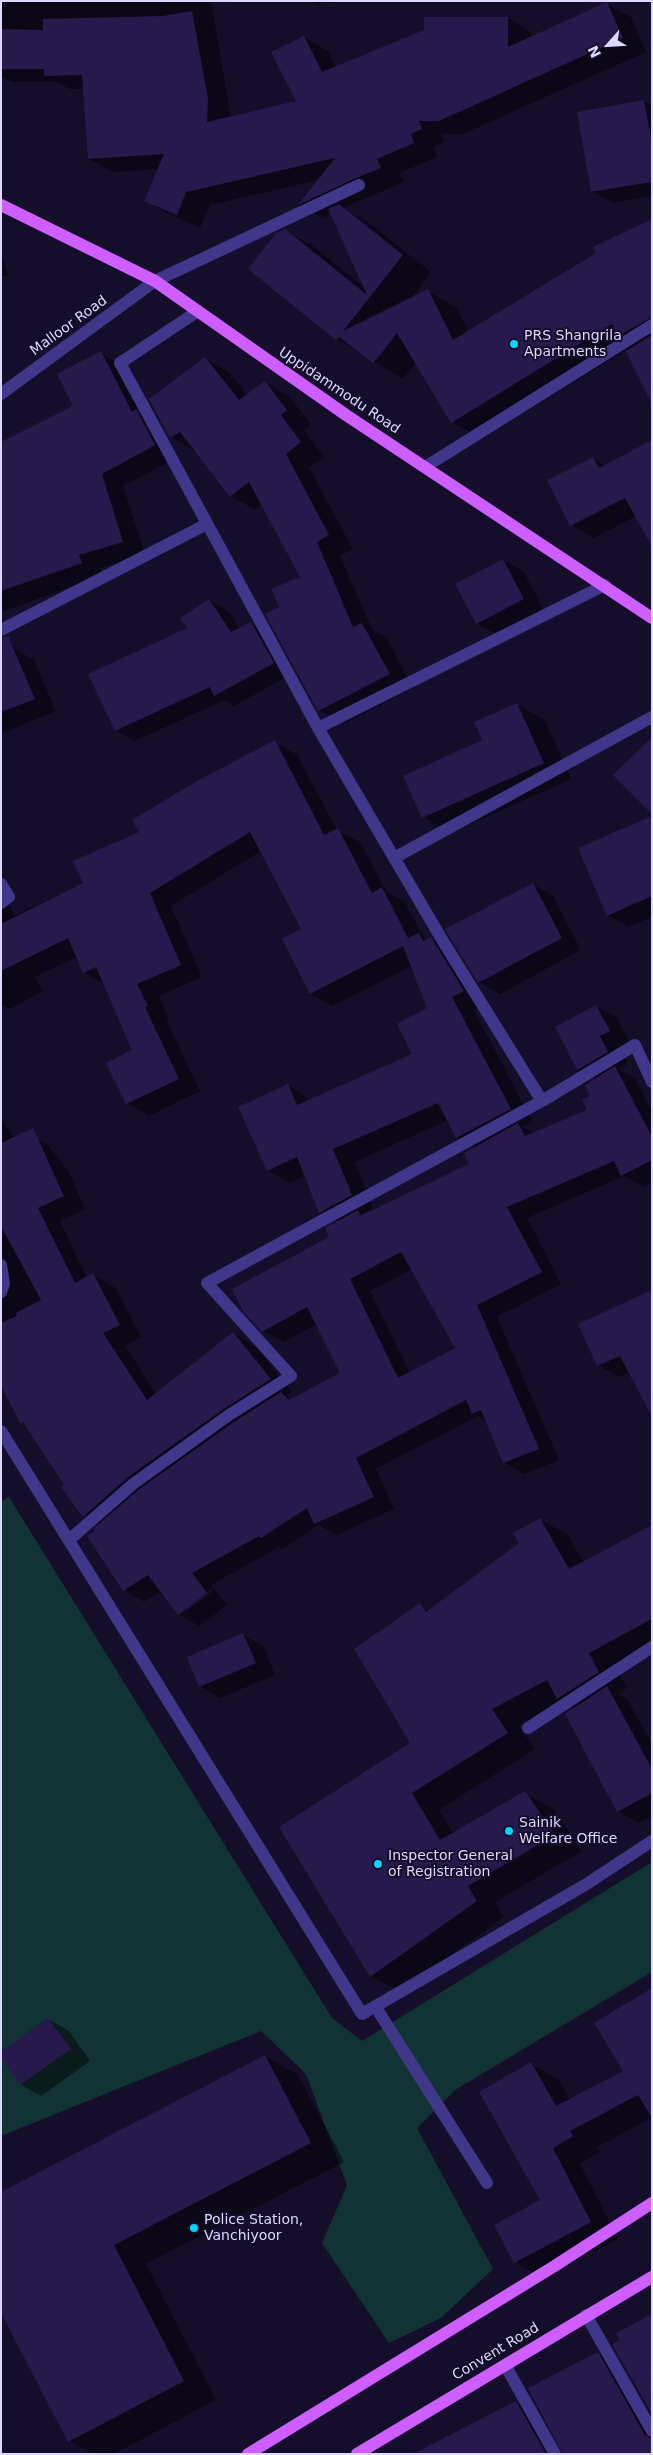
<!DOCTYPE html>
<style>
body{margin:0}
#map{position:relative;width:653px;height:2455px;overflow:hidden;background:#150e2a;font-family:"DejaVu Sans",sans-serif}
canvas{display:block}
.frame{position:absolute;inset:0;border:2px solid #ded7ff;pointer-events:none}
.north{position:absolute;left:583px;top:20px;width:50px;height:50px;-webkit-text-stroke:4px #150e2a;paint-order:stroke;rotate:244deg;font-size:14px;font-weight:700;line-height:20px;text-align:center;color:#ded7ff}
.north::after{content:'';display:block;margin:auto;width:18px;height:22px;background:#ded7ff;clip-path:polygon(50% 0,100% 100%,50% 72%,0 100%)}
</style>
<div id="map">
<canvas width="653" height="2455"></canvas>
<div class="frame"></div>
<div class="north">N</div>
</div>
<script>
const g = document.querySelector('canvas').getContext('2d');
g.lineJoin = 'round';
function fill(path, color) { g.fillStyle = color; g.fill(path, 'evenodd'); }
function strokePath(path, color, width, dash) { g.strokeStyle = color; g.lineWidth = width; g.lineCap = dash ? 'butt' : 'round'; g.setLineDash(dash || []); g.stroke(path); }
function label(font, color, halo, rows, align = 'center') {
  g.font = font + ' "DejaVu Sans",sans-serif'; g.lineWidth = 4; g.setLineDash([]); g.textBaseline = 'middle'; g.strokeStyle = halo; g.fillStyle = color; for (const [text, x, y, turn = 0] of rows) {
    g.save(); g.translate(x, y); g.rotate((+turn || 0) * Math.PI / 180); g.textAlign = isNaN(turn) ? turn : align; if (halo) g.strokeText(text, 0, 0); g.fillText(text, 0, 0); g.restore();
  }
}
fill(new Path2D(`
 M 9,1497 L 332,2018 L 362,2041 L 652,1862 L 652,1972 L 455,2090 L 417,2128 L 493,2269 L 441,2318 L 389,2343 L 322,2243 L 347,2185 L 306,2074 L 261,2031 L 1,2136 L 1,1502 Z`), '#113334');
fill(new Path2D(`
 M 1,1 L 211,1 L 231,118 L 298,102 L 304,37 L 328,51 L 336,68 L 508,18 L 531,32 L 531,38 L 607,4 L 631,17 L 646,52 L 463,134 L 441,134 L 445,142 L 434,147 L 437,157 L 400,173 L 404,182 L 343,208 L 368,222 L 431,272 L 410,300 L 428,291 L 457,308 L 469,332 L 652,220 L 652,319 L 643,314 L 642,316 L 652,321 L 652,384 L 640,377 L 626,350 L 481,439 L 452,422 L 416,362 L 403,379 L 337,339 L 285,230 L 314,247 L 365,288 L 331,213 L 323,218 L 300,204 L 319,180 L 210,205 L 200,228 L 169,214 L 145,200 L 159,169 L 113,172 L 89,159 L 84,89 L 69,89 L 58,82 L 12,82 L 1,76 ZM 391,338 L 394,338 L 377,360 L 375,359 Z
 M 312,1 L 348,1 L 316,4 Z
 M 644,101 L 652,106 L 652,196 L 613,203 L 592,191 Z
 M 1,252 L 8,275 L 1,277 Z
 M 101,353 L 123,366 L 177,458 L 123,486 L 145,554 L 100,568 L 104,575 L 1,612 L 1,444 L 75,406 Z
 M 205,358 L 229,372 L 247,395 L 265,382 L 289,396 L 311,424 L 304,430 L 324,457 L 309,468 L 353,549 L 340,556 L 372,629 L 387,638 L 413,688 L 344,724 L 319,710 L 280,607 L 302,578 L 262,504 L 255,510 L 231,496 L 195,451 L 171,437 Z
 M 593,458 L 605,466 L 636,516 L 594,538 L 571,525 Z
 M 503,560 L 524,572 L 544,611 L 498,635 L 477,624 L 457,585 Z
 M 209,600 L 228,611 L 240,629 L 251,623 L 270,634 L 292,674 L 234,706 L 224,700 L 135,741 L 116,730 Z
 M 12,647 L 34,660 L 56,711 L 1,734 L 1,651 Z
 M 517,704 L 545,720 L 571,779 L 451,833 L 423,817 L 484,741 Z
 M 275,742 L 297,755 L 337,830 L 360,842 L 386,891 L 405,902 L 423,937 L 428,940 L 431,939 L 453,951 L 485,1003 L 474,1010 L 532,1121 L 522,1127 L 534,1133 L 589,1110 L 596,1080 L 578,1069 L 556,1027 L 596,1006 L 617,1018 L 630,1043 L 620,1048 L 628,1064 L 618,1069 L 636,1079 L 649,1106 L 652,1104 L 652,1182 L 643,1187 L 624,1176 L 527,1218 L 561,1284 L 497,1317 L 559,1460 L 524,1474 L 504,1462 L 487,1421 L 478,1416 L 376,1469 L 394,1509 L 336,1535 L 319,1525 L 282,1549 L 279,1547 L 211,1585 L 227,1605 L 199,1626 L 179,1614 L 162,1591 L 144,1602 L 124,1590 L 89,1537 L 97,1532 L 100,1525 L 84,1516 L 26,1425 L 22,1423 L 1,1384 L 1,1236 L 4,1234 L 1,1228 L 1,1119 L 15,1138 L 26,1133 L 48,1145 L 69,1172 L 85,1209 L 60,1221 L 87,1278 L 93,1275 L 116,1288 L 141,1337 L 125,1346 L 156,1394 L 233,1333 L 255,1346 L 292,1392 L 286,1396 L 293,1400 L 341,1374 L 317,1324 L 283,1342 L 263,1331 L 331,1237 L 338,1222 L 320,1212 L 306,1176 L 290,1183 L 268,1170 L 288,1085 L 311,1101 L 414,1055 L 428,1009 L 412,966 L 333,1006 L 311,994 L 303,930 L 261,851 L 171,906 L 202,977 L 159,996 L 169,1019 L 166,1020 L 200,1091 L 149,1116 L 127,1103 L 134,1051 L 105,985 L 84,972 L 77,957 L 35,977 L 43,991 L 10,1009 L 1,1004 L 1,886 L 14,915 L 84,884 L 141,833 ZM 448,1120 L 457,1138 L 475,1148 L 471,1164 L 359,1218 L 358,1216 L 373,1208 L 355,1162 ZM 412,1269 L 457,1349 L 410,1374 L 370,1291 ZM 211,1589 L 213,1591 L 185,1612 L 185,1609 Z
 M 652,817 L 652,917 L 628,927 L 608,915 Z
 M 533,884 L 553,896 L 581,950 L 500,994 L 479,982 Z
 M 652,1292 L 630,1372 L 619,1377 L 598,1365 Z
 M 540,1519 L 568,1535 L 584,1563 L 652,1526 L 652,1649 L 616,1669 L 627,1688 L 618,1694 L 627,1699 L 652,1744 L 652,1816 L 639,1823 L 618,1811 L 575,1708 L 564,1702 L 519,1726 L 535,1749 L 439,1810 L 454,1834 L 525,1793 L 553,1809 L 582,1851 L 495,1902 L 504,1917 L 399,1992 L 371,1976 L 411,1743 L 420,1605 L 430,1611 L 521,1543 Z
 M 243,1635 L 263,1646 L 275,1675 L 220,1698 L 200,1686 Z
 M 652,1990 L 652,2118 L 597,2147 L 600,2152 L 580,2164 L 618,2239 L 543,2278 L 515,2262 L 542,2201 L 531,2064 L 559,2080 L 570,2100 L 625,2071 Z
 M 48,2019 L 69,2031 L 90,2061 L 41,2096 L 20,2084 Z
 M 265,2056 L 298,2075 L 344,2162 L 146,2264 L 216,2400 L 114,2454 L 92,2454 L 69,2441 L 1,2310 Z
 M 598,2353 L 622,2368 L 652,2419 L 652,2454 Z
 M 516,2403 L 541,2417 L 562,2454 L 416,2454 Z`), '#0007');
fill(new Path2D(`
 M 607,2 L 623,38 L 439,121 L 419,121 L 422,129 L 411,134 L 414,143 L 377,159 L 381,168 L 356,178 L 298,205 L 335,158 L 186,192 L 177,215 L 144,201 L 164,154 L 88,159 L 82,75 L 44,76 L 44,69 L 1,69 L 1,29 L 43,30 L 43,19 L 163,16 L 192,11 L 208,99 L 207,122 L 296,101 L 271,52 L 304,36 L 322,72 L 424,30 L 424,17 L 508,17 L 508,47 Z
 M 644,100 L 652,144 L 652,182 L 591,192 L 577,112 Z
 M 339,204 L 403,255 L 343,331 L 428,289 L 453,340 L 596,253 L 593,247 L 652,219 L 652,317 L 618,336 L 612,324 L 451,423 L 397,333 L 373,363 L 339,337 L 336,340 L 248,269 L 276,233 L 285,229 L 367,295 L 328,209 Z
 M 652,335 L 652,405 L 626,351 Z
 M 101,351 L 132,412 L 136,409 L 155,445 L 102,474 L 123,542 L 79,555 L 82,563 L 1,591 L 1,442 L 73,406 L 57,374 Z
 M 205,357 L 239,400 L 265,381 L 287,410 L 281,415 L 301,442 L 286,454 L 329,535 L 317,542 L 353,627 L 362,623 L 390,674 L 318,711 L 265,614 L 279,607 L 271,589 L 300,577 L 249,482 L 230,497 L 180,432 L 170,438 L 149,399 Z
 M 652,440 L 652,547 L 625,498 L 570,526 L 547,480 L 593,457 L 599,468 Z
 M 503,559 L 524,599 L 476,624 L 455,584 Z
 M 209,599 L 231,632 L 251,622 L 274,663 L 214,696 L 210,687 L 115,731 L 88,674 L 187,628 L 180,618 Z
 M 8,636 L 35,699 L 1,712 L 1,638 Z
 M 517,703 L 544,763 L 422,818 L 403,776 L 482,740 L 474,722 Z
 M 652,737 L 652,814 L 613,775 Z
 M 275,740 L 324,835 L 338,828 L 372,893 L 382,887 L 408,938 L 419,933 L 423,941 L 431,937 L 464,991 L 452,997 L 511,1109 L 456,1138 L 438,1103 L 333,1149 L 352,1195 L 319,1213 L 297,1157 L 267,1171 L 238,1107 L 288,1084 L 297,1105 L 412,1054 L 397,1024 L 427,1008 L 403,946 L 310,994 L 282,939 L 301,929 L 250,832 L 150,893 L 181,965 L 137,984 L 148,1006 L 145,1007 L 179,1079 L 126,1104 L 106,1063 L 132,1050 L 96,967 L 83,973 L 68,938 L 1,971 L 1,924 L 83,883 L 73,861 L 139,832 L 132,820 L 197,781 Z
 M 652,816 L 652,896 L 607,916 L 578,848 Z
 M 533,883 L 562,938 L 478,983 L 445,929 Z
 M 596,1005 L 610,1031 L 600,1036 L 608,1052 L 577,1070 L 555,1027 Z
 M 615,1066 L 652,1137 L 652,1160 L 621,1176 L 614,1161 L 507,1207 L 542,1272 L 477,1305 L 539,1449 L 503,1463 L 481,1410 L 472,1414 L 466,1400 L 356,1458 L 374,1497 L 314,1524 L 307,1508 L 261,1538 L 259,1536 L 192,1573 L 207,1593 L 178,1615 L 148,1575 L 123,1591 L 87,1536 L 95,1531 L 93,1529 L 138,1490 L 234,1422 L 281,1392 L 289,1400 L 340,1373 L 307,1307 L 262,1332 L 243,1311 L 232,1289 L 329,1237 L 325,1228 L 358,1210 L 360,1216 L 469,1164 L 464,1153 L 518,1123 L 525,1136 L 587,1110 L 582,1100 L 590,1096 L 585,1085 ZM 401,1252 L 455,1348 L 398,1378 L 350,1279 Z
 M 33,1128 L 64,1196 L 38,1208 L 75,1283 L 93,1273 L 120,1325 L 103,1333 L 147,1400 L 233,1332 L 271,1379 L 225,1408 L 128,1477 L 83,1517 L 61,1487 L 64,1485 L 23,1422 L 21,1424 L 1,1386 L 1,1323 L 17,1316 L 16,1313 L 41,1300 L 1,1226 L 1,1143 Z
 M 652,1290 L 652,1417 L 620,1356 L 597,1366 L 578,1324 Z
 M 540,1518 L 569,1569 L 652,1525 L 652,1619 L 589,1653 L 599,1672 L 557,1699 L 547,1680 L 492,1709 L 508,1733 L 412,1793 L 440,1840 L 525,1791 L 555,1835 L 468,1886 L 477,1901 L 370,1977 L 279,1827 L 410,1743 L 354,1649 L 420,1603 L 426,1612 L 519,1543 L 513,1533 Z
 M 243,1633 L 256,1663 L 199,1687 L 187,1657 Z
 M 607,1686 L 652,1769 L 652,1793 L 617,1812 L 565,1714 Z
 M 652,1988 L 652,2118 L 638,2095 L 570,2131 L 573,2136 L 553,2148 L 591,2222 L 514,2263 L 494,2225 L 540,2200 L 479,2092 L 531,2062 L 556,2106 L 623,2071 L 594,2023 Z
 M 48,2018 L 71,2049 L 20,2085 L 1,2058 L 1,2051 Z
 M 265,2055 L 311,2143 L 114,2245 L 184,2381 L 68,2442 L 1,2313 L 1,2192 Z
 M 652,2314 L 652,2414 L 612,2344 L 620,2340 L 616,2333 Z
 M 598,2352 L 645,2435 L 652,2439 L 652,2454 L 563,2454 L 531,2394 L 528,2388 Z
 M 516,2401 L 546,2454 L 413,2454 Z`), '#27194c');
strokePath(new Path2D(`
 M 198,311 L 120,363 L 318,728 L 444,943 L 542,1101
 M 1,394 L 155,281 L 359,185
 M 425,467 L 652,325
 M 1,630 L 207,524
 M 318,728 L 605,585
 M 394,858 L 652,717
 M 1,884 L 9,897 L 1,903
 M 1,1265 L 4,1284 L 1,1292
 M 1,1431 L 362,2014 L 585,1885 L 652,1841
 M 69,1540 L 133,1484 L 229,1415 L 291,1376 L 207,1283 L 542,1101 L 635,1045 L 652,1082
 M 528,1728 L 652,1647
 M 375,2006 L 487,2183
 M 586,2315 L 652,2431
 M 505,2365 L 555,2454`), '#40378b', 12);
strokePath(new Path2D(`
 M 1,205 L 155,281 L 346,415 L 652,618
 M 248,2454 L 553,2267 L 652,2203
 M 357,2454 L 652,2277`), '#ce5eff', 12);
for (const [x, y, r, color] of [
 [514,344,5,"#03d4ff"],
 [509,1831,5,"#03d4ff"],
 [378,1864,5,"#03d4ff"],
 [194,2228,5,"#03d4ff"]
]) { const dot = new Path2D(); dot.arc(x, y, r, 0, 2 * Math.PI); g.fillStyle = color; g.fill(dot); strokePath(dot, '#150e2a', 2); }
label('14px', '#ded7ff', '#150e2a', [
 ["Malloor Road",69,326,-36],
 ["Uppidammodu Road",339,391,34],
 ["Convent Road",496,2352,-31]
]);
label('14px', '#ded7ff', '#150e2a', [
 ["PRS Shangrila",524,336],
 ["Apartments",524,352],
 ["Sainik",519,1823],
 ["Welfare Office",519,1839],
 ["Inspector General",388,1856],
 ["of Registration",388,1872],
 ["Police Station,",204,2220],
 ["Vanchiyoor",204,2236]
], 'left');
</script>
